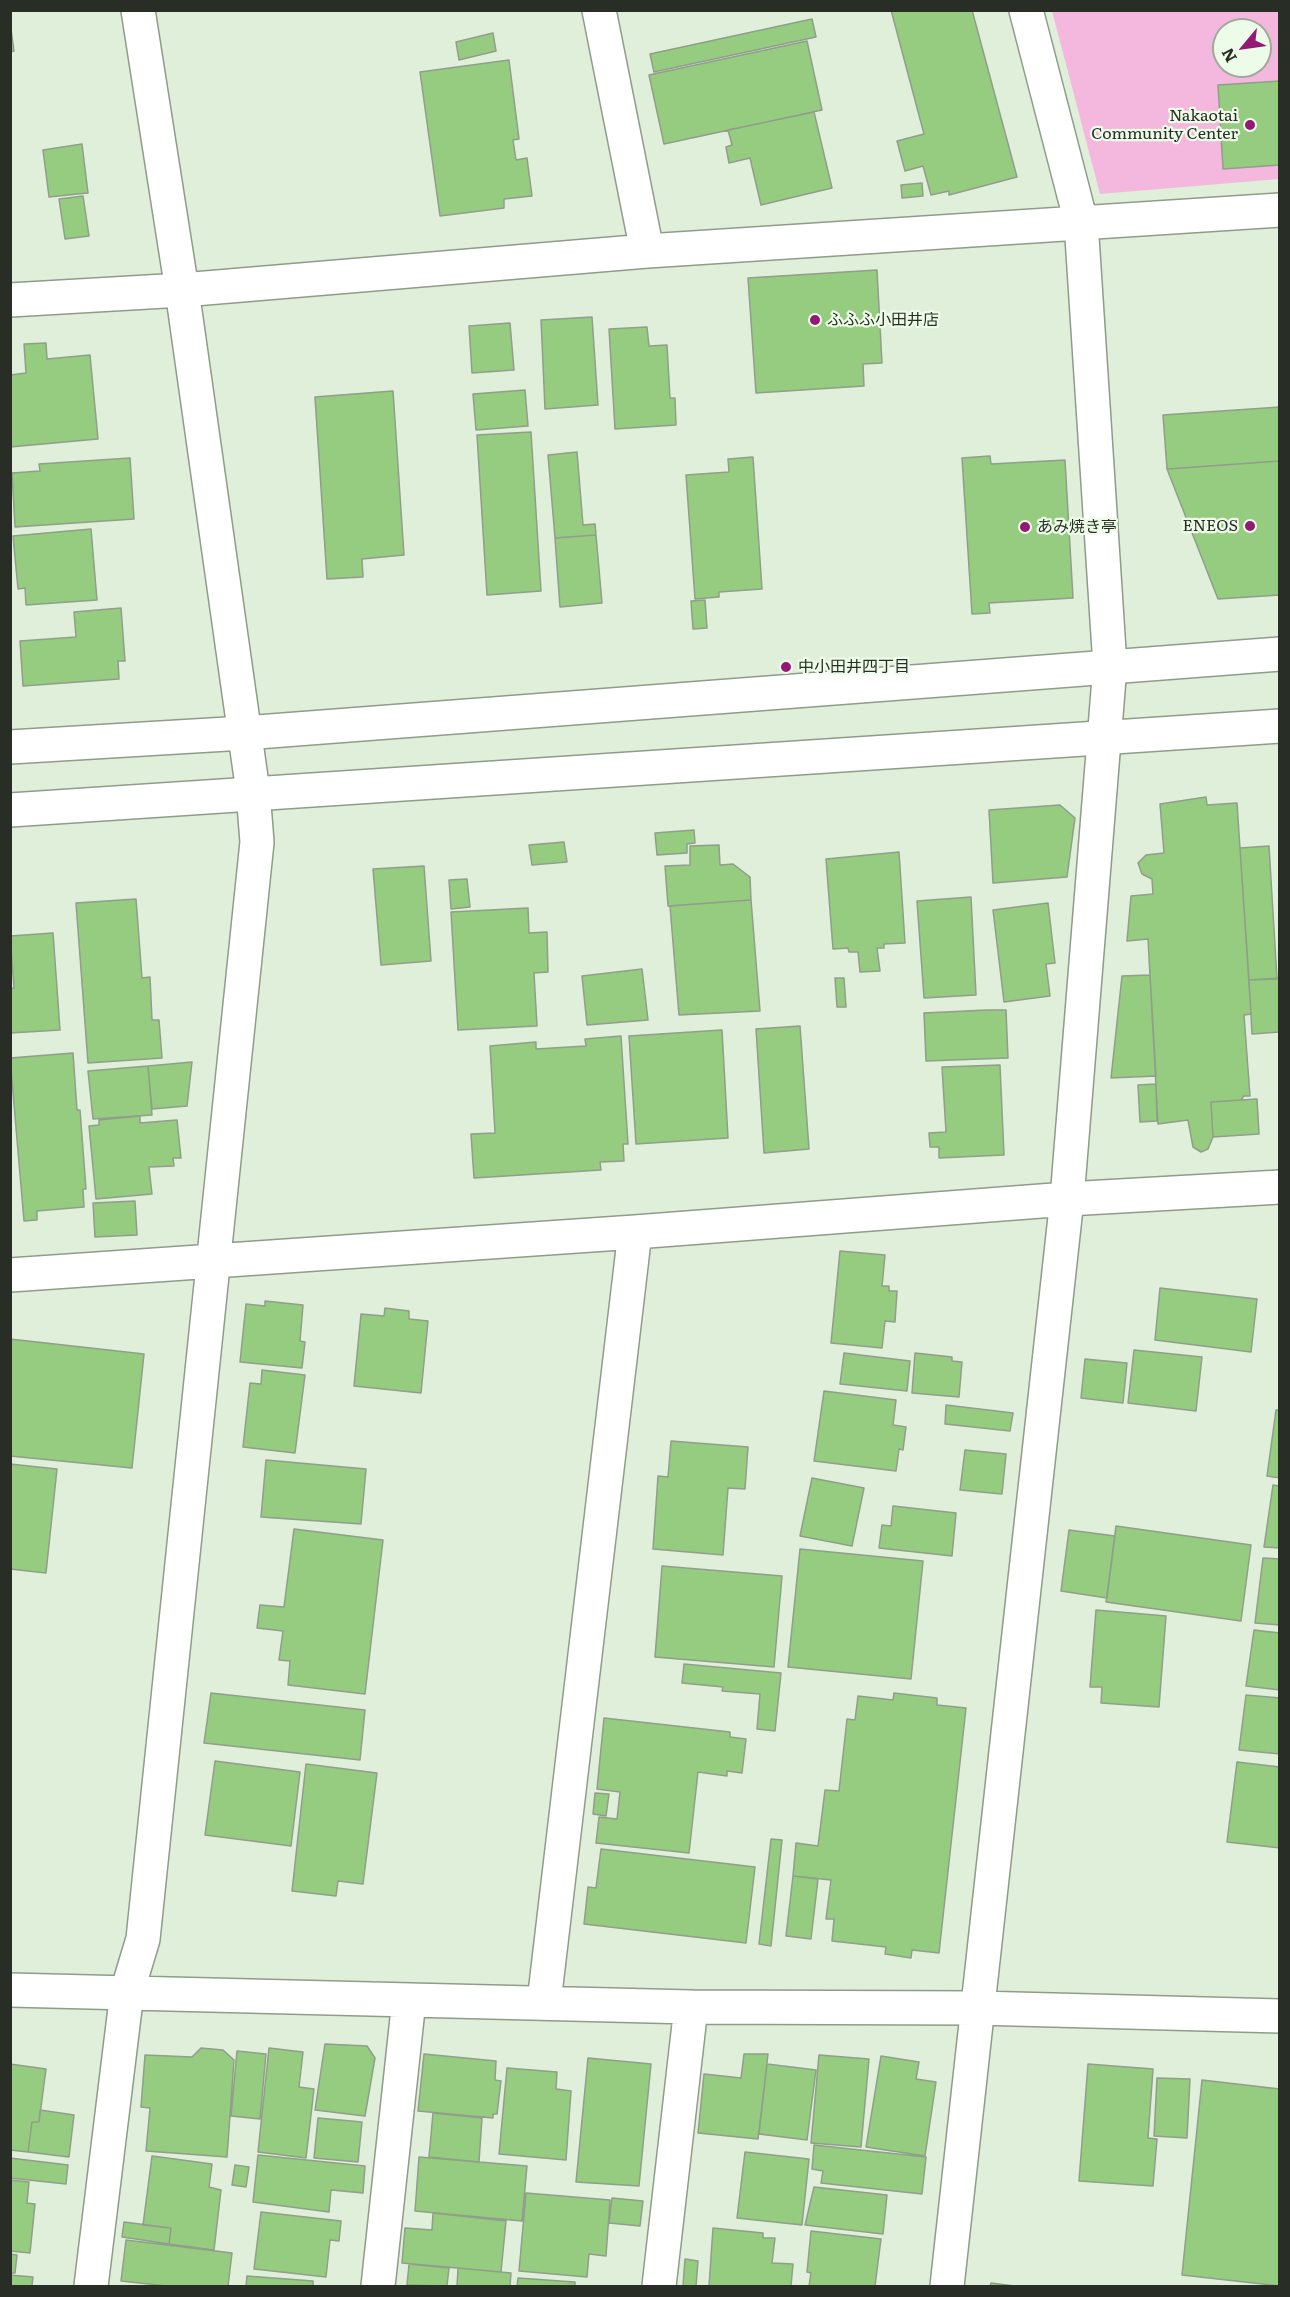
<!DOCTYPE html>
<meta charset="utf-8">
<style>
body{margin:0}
#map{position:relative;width:1290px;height:2297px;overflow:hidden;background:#e0efda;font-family:Literata,serif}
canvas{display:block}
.frame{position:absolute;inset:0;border:12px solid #282e26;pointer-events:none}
.north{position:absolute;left:1212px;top:18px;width:60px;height:60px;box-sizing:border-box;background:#edfce8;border:2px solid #9eaa9a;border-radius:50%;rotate:241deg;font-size:16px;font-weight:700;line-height:24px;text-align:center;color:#282e26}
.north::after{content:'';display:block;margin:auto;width:21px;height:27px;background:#931975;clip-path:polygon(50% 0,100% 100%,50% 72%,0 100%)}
</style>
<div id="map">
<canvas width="1290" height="2297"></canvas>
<div class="frame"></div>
<div class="north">N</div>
</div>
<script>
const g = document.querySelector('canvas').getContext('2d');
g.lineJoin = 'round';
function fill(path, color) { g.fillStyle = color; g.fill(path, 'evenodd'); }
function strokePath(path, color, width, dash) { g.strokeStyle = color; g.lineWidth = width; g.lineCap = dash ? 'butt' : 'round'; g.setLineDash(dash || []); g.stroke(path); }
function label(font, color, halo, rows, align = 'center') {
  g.font = font + ' Literata,"Noto Sans JP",serif'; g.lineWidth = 4.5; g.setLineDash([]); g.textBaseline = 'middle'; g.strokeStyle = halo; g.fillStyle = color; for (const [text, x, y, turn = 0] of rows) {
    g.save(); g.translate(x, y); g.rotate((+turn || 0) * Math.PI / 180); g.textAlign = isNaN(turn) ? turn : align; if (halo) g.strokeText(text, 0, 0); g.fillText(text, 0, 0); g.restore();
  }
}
fill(new Path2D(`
 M 1052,11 L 1279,11 L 1279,179 L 1100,194 ZM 1224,30 L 1260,30 L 1260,66 L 1224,66 Z`), '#f4b8de');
const building = new Path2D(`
 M 891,10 L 972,10 L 1017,177 L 949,195 L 949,191 L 931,195 L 923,166 L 905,171 L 897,141 L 924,134 Z
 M 812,19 L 816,37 L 654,72 L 650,54 Z
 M 10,22 L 14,51 L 10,52 Z
 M 493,33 L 496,51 L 459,60 L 456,42 Z
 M 807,41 L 822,110 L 664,144 L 649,75 Z
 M 509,60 L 519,139 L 513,140 L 516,160 L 527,158 L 532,196 L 504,199 L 504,208 L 440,216 L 420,72 Z
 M 1280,81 L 1280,165 L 1223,169 L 1218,85 Z
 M 814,112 L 832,188 L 761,205 L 750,158 L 729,163 L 726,147 L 732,145 L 728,130 Z
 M 82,144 L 88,193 L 49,197 L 43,150 Z
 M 922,183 L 923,196 L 902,198 L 901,185 Z
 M 83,196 L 89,236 L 65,239 L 59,199 Z
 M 877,270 L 882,363 L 863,364 L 864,386 L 756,393 L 748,278 Z
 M 592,317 L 598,405 L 545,409 L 541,320 Z
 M 510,323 L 514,370 L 472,373 L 469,326 Z
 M 647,327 L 649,346 L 667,345 L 670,398 L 675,398 L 676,425 L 615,429 L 609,329 Z
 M 46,343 L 47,359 L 90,355 L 98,439 L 10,447 L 10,375 L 26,373 L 24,344 Z
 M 525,390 L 528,426 L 476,430 L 473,394 Z
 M 393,391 L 404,555 L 362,559 L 363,577 L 327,579 L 315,397 Z
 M 1280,407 L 1280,461 L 1167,469 L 1163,415 Z
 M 531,432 L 541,591 L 487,595 L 477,435 Z
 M 577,452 L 583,525 L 595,524 L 596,535 L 555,538 L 548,455 Z
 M 990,456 L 991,464 L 1065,460 L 1073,598 L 989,603 L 990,613 L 972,614 L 962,458 Z
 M 753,457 L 762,589 L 719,592 L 719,597 L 695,599 L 686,475 L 729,472 L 728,459 Z
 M 130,458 L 134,519 L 15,527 L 12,473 L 40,471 L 39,464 Z
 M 1280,461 L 1280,595 L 1218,599 L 1167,469 Z
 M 91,529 L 97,600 L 26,605 L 25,588 L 18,589 L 13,536 Z
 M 596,535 L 602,603 L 560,607 L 555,538 Z
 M 705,600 L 707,628 L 693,629 L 691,601 Z
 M 121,608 L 125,661 L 118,661 L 119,679 L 23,686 L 20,641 L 76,637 L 74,612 Z
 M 1206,797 L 1207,805 L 1237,803 L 1251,1014 L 1244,1015 L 1250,1096 L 1244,1096 L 1241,1100 L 1211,1102 L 1213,1137 L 1208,1149 L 1201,1152 L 1193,1147 L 1188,1120 L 1158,1124 L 1148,939 L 1127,941 L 1131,896 L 1153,894 L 1152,879 L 1142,874 L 1138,863 L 1146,855 L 1164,853 L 1160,804 Z
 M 1060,805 L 1075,818 L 1067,877 L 993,883 L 989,810 Z
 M 694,830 L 695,843 L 687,844 L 687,853 L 657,855 L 655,833 Z
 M 564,842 L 567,862 L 532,865 L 529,845 Z
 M 719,845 L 720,865 L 733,864 L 750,877 L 751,900 L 668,906 L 665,866 L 690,865 L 690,846 Z
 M 1269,846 L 1277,979 L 1249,980 L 1240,848 Z
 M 899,852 L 905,943 L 884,944 L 884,948 L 877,948 L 880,971 L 860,972 L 858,952 L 849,952 L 848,948 L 833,949 L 826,859 Z
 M 424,866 L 431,961 L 381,965 L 373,869 Z
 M 467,879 L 470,907 L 451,909 L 449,880 Z
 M 971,897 L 976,995 L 924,998 L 917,901 Z
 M 136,899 L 142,978 L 150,977 L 152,1020 L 159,1020 L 162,1058 L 88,1063 L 76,903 Z
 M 751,900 L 760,1011 L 679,1015 L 670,906 Z
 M 1048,903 L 1055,963 L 1046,964 L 1050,996 L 1004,1002 L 993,910 Z
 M 528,908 L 529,933 L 547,932 L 548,972 L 534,973 L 537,1026 L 458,1030 L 451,912 Z
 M 53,933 L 60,1030 L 10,1033 L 10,989 L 14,988 L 10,936 Z
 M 642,969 L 648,1020 L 587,1025 L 582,976 Z
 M 1150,975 L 1156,1076 L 1111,1078 L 1122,976 Z
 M 835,978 L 844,978 L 846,1007 L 837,1007 Z
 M 1280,978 L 1280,1032 L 1252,1034 L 1249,980 Z
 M 987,1010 L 1006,1010 L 1008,1058 L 926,1061 L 924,1013 Z
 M 800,1026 L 809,1149 L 764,1153 L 756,1029 Z
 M 722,1030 L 728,1138 L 636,1144 L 629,1036 Z
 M 621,1036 L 628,1144 L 623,1144 L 624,1161 L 600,1162 L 601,1170 L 474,1178 L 471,1134 L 495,1133 L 490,1046 L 536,1042 L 536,1049 L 586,1046 L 585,1039 Z
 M 73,1053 L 77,1110 L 80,1110 L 86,1189 L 83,1189 L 84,1207 L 37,1211 L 37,1220 L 24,1221 L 10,1058 Z
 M 192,1062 L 187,1106 L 152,1109 L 148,1066 Z
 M 1000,1065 L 1004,1155 L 939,1158 L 939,1147 L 930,1147 L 929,1133 L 946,1132 L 942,1067 Z
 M 148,1066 L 152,1115 L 93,1119 L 88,1071 Z
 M 1156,1084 L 1157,1121 L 1140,1122 L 1138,1085 Z
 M 1257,1099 L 1259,1134 L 1213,1137 L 1211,1102 Z
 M 140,1116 L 140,1123 L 177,1120 L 181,1158 L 173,1158 L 174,1166 L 149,1167 L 152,1194 L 96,1199 L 89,1126 L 99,1125 L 99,1120 Z
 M 135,1201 L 137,1235 L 95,1237 L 93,1203 Z
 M 840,1251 L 885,1255 L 882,1286 L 889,1286 L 889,1291 L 897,1291 L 895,1322 L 885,1321 L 882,1348 L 831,1343 Z
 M 1160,1288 L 1257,1299 L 1251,1352 L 1155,1340 Z
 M 265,1301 L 303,1305 L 300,1341 L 305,1342 L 302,1368 L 240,1362 L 246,1304 L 265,1306 Z
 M 385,1308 L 409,1311 L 409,1319 L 428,1321 L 421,1393 L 354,1386 L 361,1314 L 384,1316 Z
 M 10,1339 L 144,1354 L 132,1468 L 10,1456 Z
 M 1134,1350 L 1202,1357 L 1196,1411 L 1128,1403 Z
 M 844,1353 L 910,1361 L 907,1391 L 840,1384 Z
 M 915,1353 L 952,1357 L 952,1361 L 962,1362 L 959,1397 L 912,1393 Z
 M 1085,1359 L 1127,1363 L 1123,1403 L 1081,1398 Z
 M 262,1370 L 305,1375 L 295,1453 L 243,1447 L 250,1383 L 261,1384 Z
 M 824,1391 L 896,1400 L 893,1425 L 906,1427 L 903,1450 L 899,1449 L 896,1471 L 814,1461 Z
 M 946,1405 L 1013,1413 L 1010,1431 L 945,1424 Z
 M 1276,1410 L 1280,1410 L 1280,1478 L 1267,1476 Z
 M 671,1441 L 748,1447 L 745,1489 L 728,1488 L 723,1555 L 653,1549 L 658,1476 L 668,1477 Z
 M 965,1450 L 1006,1454 L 1002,1494 L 960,1490 Z
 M 266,1460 L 366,1469 L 361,1524 L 261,1517 Z
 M 10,1464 L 57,1469 L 46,1573 L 10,1569 Z
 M 812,1478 L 864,1488 L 852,1546 L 800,1536 Z
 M 1273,1485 L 1280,1486 L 1280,1548 L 1264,1547 Z
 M 893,1506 L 956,1513 L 952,1556 L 879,1548 L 882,1525 L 891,1526 Z
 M 1116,1526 L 1251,1545 L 1241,1621 L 1106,1602 Z
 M 294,1529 L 383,1540 L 365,1694 L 288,1685 L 290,1661 L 279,1660 L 283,1631 L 257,1628 L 260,1605 L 284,1607 Z
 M 1069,1530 L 1115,1536 L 1107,1598 L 1061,1591 Z
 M 800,1549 L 923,1561 L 911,1679 L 788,1667 Z
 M 1263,1558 L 1280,1559 L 1280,1625 L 1255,1623 Z
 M 662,1566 L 782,1576 L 774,1667 L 655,1657 Z
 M 1096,1610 L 1166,1616 L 1159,1707 L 1101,1703 L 1102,1687 L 1090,1687 Z
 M 1254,1630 L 1280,1633 L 1280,1690 L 1246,1686 Z
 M 684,1664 L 781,1673 L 775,1731 L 757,1729 L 760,1694 L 722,1691 L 723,1687 L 682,1683 Z
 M 211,1693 L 365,1710 L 360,1760 L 204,1743 Z
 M 894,1693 L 937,1698 L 937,1705 L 966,1708 L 939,1953 L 912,1950 L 911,1958 L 885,1954 L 886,1947 L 832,1941 L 834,1919 L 826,1919 L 831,1880 L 793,1876 L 796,1843 L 818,1846 L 825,1790 L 839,1791 L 847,1719 L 855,1720 L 858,1696 L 893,1700 Z
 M 1246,1695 L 1280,1698 L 1280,1754 L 1239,1750 Z
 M 604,1718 L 730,1732 L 730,1737 L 746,1739 L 742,1773 L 727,1771 L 727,1776 L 698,1772 L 689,1853 L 596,1843 L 599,1817 L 617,1819 L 620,1792 L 597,1789 Z
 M 215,1761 L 300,1772 L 291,1846 L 205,1835 Z
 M 1237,1762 L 1280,1767 L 1280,1848 L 1227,1842 Z
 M 306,1764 L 377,1773 L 363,1884 L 338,1881 L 336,1896 L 292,1891 Z
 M 595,1793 L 609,1794 L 606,1816 L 593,1814 Z
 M 771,1839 L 782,1840 L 771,1946 L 759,1944 Z
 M 601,1849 L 755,1867 L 746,1943 L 584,1924 L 588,1887 L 596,1888 Z
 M 793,1876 L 818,1879 L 811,1939 L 786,1936 Z
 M 325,2044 L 367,2046 L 375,2058 L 365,2116 L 315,2110 Z
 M 201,2048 L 223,2050 L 234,2060 L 227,2157 L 146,2151 L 150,2108 L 141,2107 L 145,2055 L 192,2057 Z
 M 269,2048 L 303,2052 L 299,2087 L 314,2089 L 306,2158 L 258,2152 Z
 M 237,2051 L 266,2054 L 260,2119 L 231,2116 Z
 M 424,2054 L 496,2061 L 495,2080 L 501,2081 L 497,2114 L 493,2114 L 493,2118 L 418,2111 Z
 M 744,2054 L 768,2054 L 758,2139 L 698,2133 L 704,2074 L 741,2078 Z
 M 819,2055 L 869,2059 L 861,2147 L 811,2143 Z
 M 881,2056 L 919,2062 L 916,2079 L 936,2082 L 925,2156 L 866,2147 Z
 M 588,2058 L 651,2064 L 639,2186 L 576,2182 Z
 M 10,2064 L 46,2069 L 39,2122 L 32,2122 L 28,2152 L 10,2150 Z
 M 767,2064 L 816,2070 L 807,2140 L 759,2134 Z
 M 1088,2064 L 1153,2069 L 1148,2138 L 1157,2139 L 1153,2186 L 1079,2181 Z
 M 507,2068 L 557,2072 L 556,2089 L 571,2091 L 566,2160 L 499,2154 Z
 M 1157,2078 L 1190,2079 L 1187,2138 L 1154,2136 Z
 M 1202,2080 L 1280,2089 L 1280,2286 L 1182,2275 Z
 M 40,2110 L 74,2115 L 69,2157 L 28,2152 L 32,2122 L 39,2122 Z
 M 433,2113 L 482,2118 L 479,2162 L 429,2157 Z
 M 318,2118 L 362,2122 L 358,2162 L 314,2158 Z
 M 814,2145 L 926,2157 L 922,2194 L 821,2183 L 823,2171 L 812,2169 Z
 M 745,2152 L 809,2159 L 802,2225 L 737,2218 Z
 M 258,2155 L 365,2166 L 363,2193 L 331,2190 L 329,2212 L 253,2202 Z
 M 152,2156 L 212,2164 L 209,2187 L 221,2190 L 214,2250 L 169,2244 L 171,2228 L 143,2225 Z
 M 419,2157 L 527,2166 L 522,2221 L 415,2211 Z
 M 10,2158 L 68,2165 L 66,2184 L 10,2178 Z
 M 235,2165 L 249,2167 L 246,2187 L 232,2185 Z
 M 10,2180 L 29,2182 L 27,2203 L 35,2204 L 30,2253 L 10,2251 Z
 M 814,2187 L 887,2195 L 883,2234 L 805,2225 Z
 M 526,2193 L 610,2200 L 606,2256 L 589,2254 L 587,2277 L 519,2271 Z
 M 612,2198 L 643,2201 L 640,2226 L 609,2223 Z
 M 261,2212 L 341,2221 L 339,2241 L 330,2240 L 326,2277 L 254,2269 Z
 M 433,2213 L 506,2221 L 501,2272 L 402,2263 L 405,2228 L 432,2230 Z
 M 124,2222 L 171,2228 L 169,2244 L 122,2237 Z
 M 713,2228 L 763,2233 L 763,2238 L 775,2238 L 772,2263 L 793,2264 L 791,2286 L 709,2286 Z
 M 811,2231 L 881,2239 L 875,2286 L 809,2286 L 811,2273 L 807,2272 Z
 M 126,2240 L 232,2253 L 228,2286 L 167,2286 L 121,2281 Z
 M 10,2254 L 17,2255 L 15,2273 L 10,2273 Z
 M 685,2259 L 698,2261 L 696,2286 L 683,2286 Z
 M 409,2264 L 449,2268 L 447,2286 L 407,2285 Z
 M 458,2268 L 511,2273 L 510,2286 L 457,2286 Z
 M 10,2275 L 33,2277 L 32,2286 L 10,2286 Z
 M 247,2276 L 313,2281 L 313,2286 L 246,2286 Z
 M 518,2278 L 575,2282 L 575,2286 L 517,2286 Z
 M 991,2283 L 1015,2286 L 990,2286 Z`);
fill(building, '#96cc7f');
strokePath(building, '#909e8b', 1.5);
const street = new Path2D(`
 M 599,10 L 647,251
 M 10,300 L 182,290 L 647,251 L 1280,210
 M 10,1275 L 635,1232 L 1067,1199 L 1280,1187
 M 10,1990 L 691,2007 L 977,2008 L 1280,2016
 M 544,2002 L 635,1232
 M 91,2286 L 127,1992 L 143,1939 L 257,842 L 253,792 L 182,290 L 138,10
 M 378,2286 L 409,2000
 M 659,2286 L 691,2007
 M 947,2286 L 1067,1199 L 1110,666 L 1081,222 L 1026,10`);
const secondary = new Path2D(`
 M 10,747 L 244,733 L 1280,654
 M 10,810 L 1280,726`);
strokePath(street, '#8e9c89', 36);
strokePath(secondary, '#8e9c89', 36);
strokePath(street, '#fff', 33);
strokePath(secondary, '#fff', 33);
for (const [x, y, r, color] of [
 [1250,125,6,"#931975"],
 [815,320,6,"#931975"],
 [1250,526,6,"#931975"],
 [1025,527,6,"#931975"],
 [786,667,6,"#931975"]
]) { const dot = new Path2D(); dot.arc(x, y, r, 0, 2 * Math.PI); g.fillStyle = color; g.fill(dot); strokePath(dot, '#edfce8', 2); }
label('16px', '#282e26', '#edfce8', [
 ["Nakaotai",1238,116,"right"],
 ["Community Center",1238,134,"right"],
 ["ふふふ小田井店",827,320],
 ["ENEOS",1238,526,"right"],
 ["あみ焼き亭",1037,527],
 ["中小田井四丁目",798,667]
], 'left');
</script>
